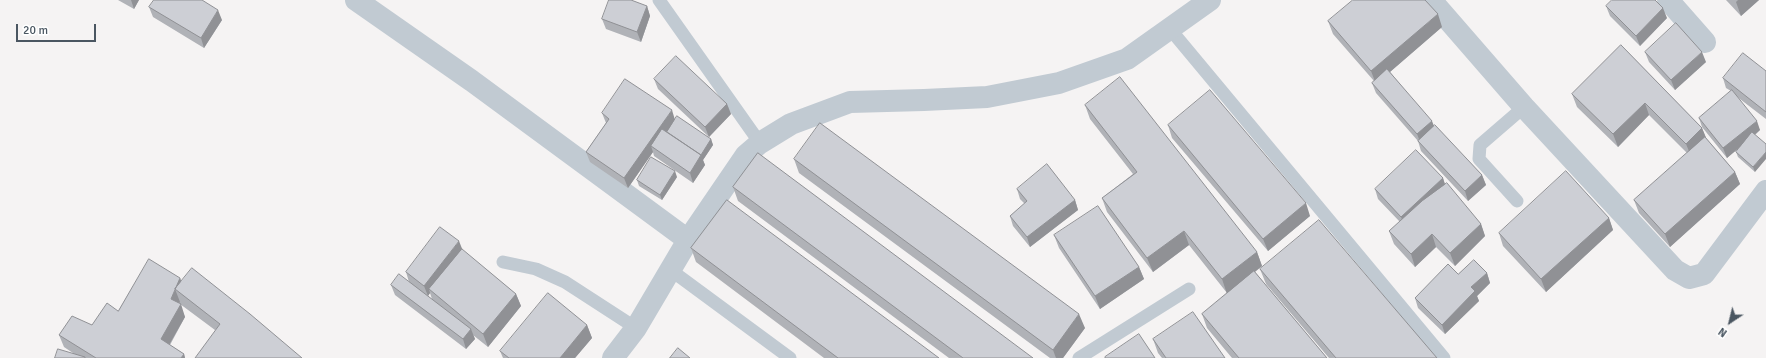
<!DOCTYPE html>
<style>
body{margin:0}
#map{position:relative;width:1766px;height:358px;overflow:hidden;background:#f5f3f3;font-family:Signika,sans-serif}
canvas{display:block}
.north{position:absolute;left:1710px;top:302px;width:40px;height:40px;-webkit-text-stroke:3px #fff;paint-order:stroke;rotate:215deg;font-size:11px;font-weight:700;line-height:16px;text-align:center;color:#4a5661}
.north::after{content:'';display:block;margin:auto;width:14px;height:18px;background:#4a5661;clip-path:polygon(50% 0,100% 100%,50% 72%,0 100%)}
.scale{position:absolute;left:16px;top:24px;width:80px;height:18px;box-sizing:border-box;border:2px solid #4a5661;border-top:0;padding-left:5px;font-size:12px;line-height:14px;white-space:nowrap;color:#4a5661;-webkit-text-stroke:3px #fff;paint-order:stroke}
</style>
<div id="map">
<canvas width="1766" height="358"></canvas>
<div class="north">N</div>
<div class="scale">20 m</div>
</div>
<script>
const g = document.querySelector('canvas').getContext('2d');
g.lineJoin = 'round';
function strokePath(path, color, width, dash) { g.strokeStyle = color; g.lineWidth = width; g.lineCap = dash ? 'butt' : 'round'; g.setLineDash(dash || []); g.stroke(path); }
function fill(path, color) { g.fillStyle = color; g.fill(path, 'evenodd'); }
strokePath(new Path2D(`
 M 659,0 L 760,143
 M 1170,29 L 1444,358
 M 1517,201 L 1479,159 L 1480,145 L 1524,107
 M 503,262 L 536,269 L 565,282 L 636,328
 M 672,271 L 790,358
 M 1079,358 L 1189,289`), '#c1cad2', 13);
strokePath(new Path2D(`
 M 356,0 L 472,81 L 688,240
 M 1431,0 L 1524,107 L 1675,270 L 1689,278 L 1704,274 L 1766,191
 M 1668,0 L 1705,42
 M 613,358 L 636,328 L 688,240 L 746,155 L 760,143 L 791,124 L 850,102 L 924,100 L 987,97 L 1059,83 L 1127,59 L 1210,0`), '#c1cad2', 22);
fill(new Path2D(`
 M 118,0 L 139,0 L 134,9 Z
 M 1726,0 L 1759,0 L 1741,16 Z
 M 647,6 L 650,16 L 641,42 L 606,29 L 602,19 Z
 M 1606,6 L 1667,18 L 1640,46 L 1610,16 Z
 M 149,7 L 222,20 L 204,48 L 153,17 Z
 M 1328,21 L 1442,27 L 1390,72 L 1434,126 L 1482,175 L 1486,185 L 1468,201 L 1421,151 L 1418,141 L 1376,93 L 1372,83 L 1374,81 L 1333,34 Z
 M 1621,45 L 1702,128 L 1706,138 L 1735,172 L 1740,184 L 1670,247 L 1639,213 L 1634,200 L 1687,153 L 1649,115 L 1618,147 L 1577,107 L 1572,94 Z
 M 1645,52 L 1706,62 L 1675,90 L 1649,62 Z
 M 1766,71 L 1766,119 L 1736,96 L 1760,130 L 1755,135 L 1755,172 L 1738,157 L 1736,152 L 1741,146 L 1727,158 L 1702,127 L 1699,118 L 1731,91 L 1726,88 L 1723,78 Z
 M 654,79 L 727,104 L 731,114 L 709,137 L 658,89 Z
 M 1085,105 L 1257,252 L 1262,266 L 1255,272 L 1327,358 L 1232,358 L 1207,328 L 1202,314 L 1227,293 L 1189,245 L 1153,272 L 1107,212 L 1102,198 L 1133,174 L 1090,119 Z
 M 602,113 L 675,119 L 711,139 L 713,145 L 703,160 L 705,165 L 693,183 L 654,156 L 653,152 L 628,188 L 590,162 L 586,152 L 606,123 Z
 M 1168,125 L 1310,216 L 1268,251 L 1172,138 Z
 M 794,159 L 1085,328 L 1063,358 L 1050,358 L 799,173 Z
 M 677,177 L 662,200 L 639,186 L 637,180 Z
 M 1443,178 L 1445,184 L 1481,224 L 1485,236 L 1455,266 L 1436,247 L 1415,267 L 1394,244 L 1389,231 L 1400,222 L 1378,199 L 1375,189 Z
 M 733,187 L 1033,358 L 949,358 L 738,201 Z
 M 1017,189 L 1075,200 L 1078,210 L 1030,247 L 1013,226 L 1010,216 L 1025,204 L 1020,199 Z
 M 1609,218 L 1613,230 L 1546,292 L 1503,246 L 1499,233 Z
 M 1054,235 L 1139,267 L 1144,279 L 1100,309 L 1059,248 Z
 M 691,248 L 939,358 L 824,358 L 696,262 Z
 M 462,250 L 516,294 L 521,306 L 488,347 L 473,335 L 475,339 L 466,349 L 395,295 L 391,285 L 409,282 L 406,272 ZM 430,293 L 432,299 L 428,296 Z
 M 1260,269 L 1437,358 L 1329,358 L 1266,284 Z
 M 1487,273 L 1490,283 L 1477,296 L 1479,301 L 1445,334 L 1418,308 L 1415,298 L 1458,274 Z
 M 180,278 L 181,281 L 250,314 L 215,330 L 180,304 L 180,302 L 179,303 L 185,317 L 170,345 L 184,354 L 185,358 L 55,358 L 73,353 L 64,347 L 59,335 L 92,325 Z
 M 587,325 L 592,338 L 575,358 L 503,358 L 500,351 Z
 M 1153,339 L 1225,358 L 1162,358 L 1158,353 Z`), '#b0b2b7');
fill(new Path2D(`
 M 131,0 L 139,0 L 134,9 Z
 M 1738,0 L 1759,0 L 1741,16 L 1736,2 Z
 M 647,6 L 650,16 L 641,42 L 637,32 Z
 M 1663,8 L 1667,18 L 1640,46 L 1636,36 Z
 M 218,10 L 222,20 L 204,48 L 201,38 Z
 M 1438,14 L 1442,27 L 1376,84 L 1371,71 Z
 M 1702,52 L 1706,62 L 1675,90 L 1671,80 Z
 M 1645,103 L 1649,115 L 1618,147 L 1613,134 Z
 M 727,104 L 731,114 L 709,137 L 705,127 Z
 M 672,110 L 675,120 L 655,149 L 651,146 L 653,152 L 628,188 L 624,178 Z
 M 1432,121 L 1436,131 L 1421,144 L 1417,134 Z
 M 1757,121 L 1760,130 L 1727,158 L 1723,148 Z
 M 1702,128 L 1707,140 L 1691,156 L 1686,144 Z
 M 711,139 L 713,145 L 703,160 L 705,165 L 693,183 L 690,173 Z
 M 1766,152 L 1766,159 L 1755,172 L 1753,167 Z
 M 675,171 L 677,177 L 662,200 L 660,195 Z
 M 1735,172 L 1740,184 L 1670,247 L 1665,234 Z
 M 1482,175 L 1486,185 L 1468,201 L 1465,191 Z
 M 1443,178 L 1446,188 L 1405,227 L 1401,217 Z
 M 1075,200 L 1078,210 L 1030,247 L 1027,237 Z
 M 1306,203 L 1310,216 L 1268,251 L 1263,239 Z
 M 1609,218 L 1613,230 L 1546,292 L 1541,279 Z
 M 1481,224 L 1485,236 L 1455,266 L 1450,253 Z
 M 1184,231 L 1189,245 L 1153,272 L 1147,258 Z
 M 1432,234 L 1436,247 L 1415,267 L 1411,254 Z
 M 459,241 L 463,251 L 429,289 L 430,293 L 428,296 L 424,286 Z
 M 1257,252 L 1262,266 L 1227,294 L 1222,279 Z
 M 1139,267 L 1144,279 L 1100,309 L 1095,296 Z
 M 1487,273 L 1490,283 L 1477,296 L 1479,301 L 1445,334 L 1442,325 L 1471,287 Z
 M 180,278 L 185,291 L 175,289 L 180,302 L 176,311 L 171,299 Z
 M 516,294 L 521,306 L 488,347 L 483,334 Z
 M 181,304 L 185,317 L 165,352 L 161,339 Z
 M 1079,314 L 1085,328 L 1063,358 L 1056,358 L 1053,350 Z
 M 587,325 L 592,338 L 575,358 L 560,358 Z
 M 471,329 L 475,339 L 466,349 L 463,339 Z
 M 184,354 L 185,358 L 181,358 Z`), '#909195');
const building = new Path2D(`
 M 154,0 L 202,0 L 218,10 L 201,38 L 149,7 Z
 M 609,0 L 631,0 L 647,6 L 637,32 L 602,19 Z
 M 1353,0 L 1425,0 L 1438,14 L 1371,71 L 1328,21 Z
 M 1612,0 L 1655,0 L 1663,8 L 1636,36 L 1606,6 Z
 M 1676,23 L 1702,52 L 1671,80 L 1645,52 Z
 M 1621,45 L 1702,128 L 1686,144 L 1645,103 L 1613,134 L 1572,94 Z
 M 1743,53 L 1766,71 L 1766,112 L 1723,78 Z
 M 676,56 L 727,104 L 705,127 L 654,79 Z
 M 1387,69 L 1432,121 L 1417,134 L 1372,83 Z
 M 1120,77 L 1257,252 L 1222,279 L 1184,231 L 1147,258 L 1102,198 L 1137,172 L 1085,105 Z
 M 625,79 L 672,110 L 624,178 L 586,152 L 609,119 L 602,113 Z
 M 1210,90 L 1306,203 L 1263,239 L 1168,125 Z
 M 1732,90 L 1757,121 L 1723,148 L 1699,118 Z
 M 677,116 L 711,139 L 701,155 L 667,132 Z
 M 820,123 L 1079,314 L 1053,350 L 794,159 Z
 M 1435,125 L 1482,175 L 1465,191 L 1418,141 Z
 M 662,129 L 701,155 L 690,173 L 651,146 Z
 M 1752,132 L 1766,144 L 1766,152 L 1753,167 L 1736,152 Z
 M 1705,137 L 1735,172 L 1665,234 L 1634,200 Z
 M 1416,150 L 1443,178 L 1401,217 L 1375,189 Z
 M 758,153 L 1033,358 L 963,358 L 733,187 Z
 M 651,157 L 675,171 L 660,195 L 637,180 Z
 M 1047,164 L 1075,200 L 1027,237 L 1010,216 L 1027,201 L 1017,189 Z
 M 1566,171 L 1609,218 L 1541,279 L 1499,233 Z
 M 1447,183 L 1481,224 L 1450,253 L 1432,234 L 1411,254 L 1389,231 L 1422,201 Z
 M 727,200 L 939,358 L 838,358 L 691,248 Z
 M 1098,206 L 1139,267 L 1095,296 L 1054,235 Z
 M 1319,220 L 1437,358 L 1336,358 L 1260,269 Z
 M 440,227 L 459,241 L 424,286 L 406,272 Z
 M 462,249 L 516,294 L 483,334 L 429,289 Z
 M 149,259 L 180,278 L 171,299 L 181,304 L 161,339 L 184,354 L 181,358 L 96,358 L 59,335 L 72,316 L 92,325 L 107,303 L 118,311 Z
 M 1474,260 L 1487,273 L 1471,287 L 1475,291 L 1442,325 L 1415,298 L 1448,264 L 1458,274 Z
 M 192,268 L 250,314 L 302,358 L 195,358 L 220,324 L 175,289 Z
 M 1254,271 L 1327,358 L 1239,358 L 1202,314 Z
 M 399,274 L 471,329 L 463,339 L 391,285 Z
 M 548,293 L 587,325 L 560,358 L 509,358 L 500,351 Z
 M 1193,312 L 1225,358 L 1166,358 L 1153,339 Z
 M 1139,334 L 1155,358 L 1105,358 L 1105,357 Z
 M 678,348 L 690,358 L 670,358 Z
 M 58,349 L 85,357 L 85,358 L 55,358 Z`);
fill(building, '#cdcfd5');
strokePath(building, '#909195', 1);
</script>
